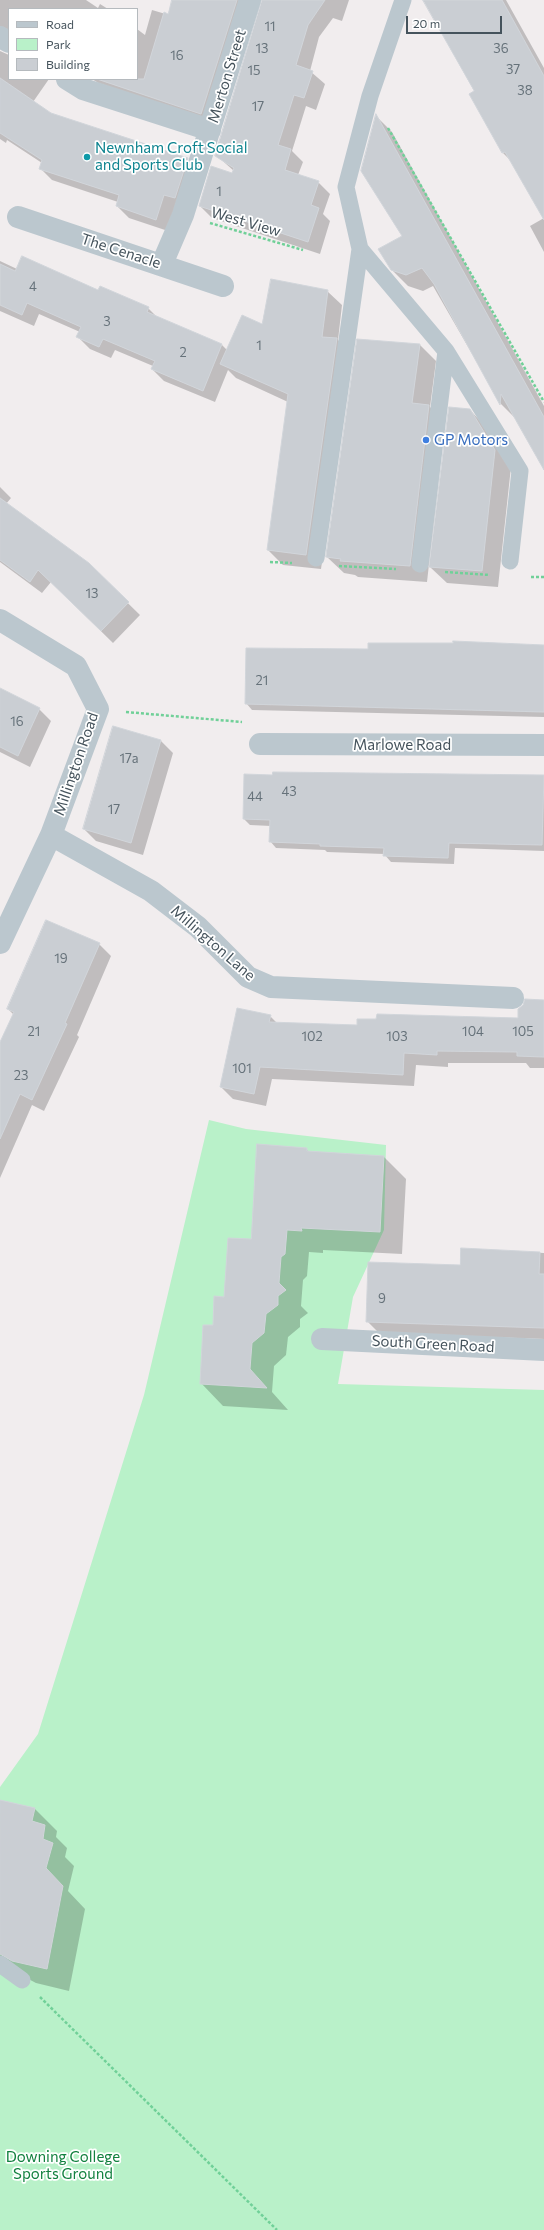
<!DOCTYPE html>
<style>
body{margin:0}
#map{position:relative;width:544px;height:2230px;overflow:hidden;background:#f1edee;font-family:Commissioner,sans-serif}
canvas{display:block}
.legend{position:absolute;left:8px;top:8px;width:130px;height:72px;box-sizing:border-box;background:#fff;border:1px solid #b5babe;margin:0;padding:5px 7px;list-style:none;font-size:12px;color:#45535c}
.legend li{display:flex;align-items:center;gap:8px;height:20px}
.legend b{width:20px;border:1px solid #b5babe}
.scale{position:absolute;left:406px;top:16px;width:96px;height:18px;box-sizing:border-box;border:2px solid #45535c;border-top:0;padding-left:5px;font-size:12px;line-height:14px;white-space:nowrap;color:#45535c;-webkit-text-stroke:3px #fff;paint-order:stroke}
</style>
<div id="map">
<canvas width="544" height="2230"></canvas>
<ul class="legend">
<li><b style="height:5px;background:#bbc7ce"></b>Road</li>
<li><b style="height:11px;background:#b9f1c9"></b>Park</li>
<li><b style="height:11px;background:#caced3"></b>Building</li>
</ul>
<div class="scale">20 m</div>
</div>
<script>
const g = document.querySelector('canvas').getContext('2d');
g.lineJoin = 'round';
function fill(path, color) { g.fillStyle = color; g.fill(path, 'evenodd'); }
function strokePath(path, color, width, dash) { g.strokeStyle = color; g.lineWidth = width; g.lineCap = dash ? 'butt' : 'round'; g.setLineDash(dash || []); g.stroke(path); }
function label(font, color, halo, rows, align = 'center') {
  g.font = font + ' Commissioner,sans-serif'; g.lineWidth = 3.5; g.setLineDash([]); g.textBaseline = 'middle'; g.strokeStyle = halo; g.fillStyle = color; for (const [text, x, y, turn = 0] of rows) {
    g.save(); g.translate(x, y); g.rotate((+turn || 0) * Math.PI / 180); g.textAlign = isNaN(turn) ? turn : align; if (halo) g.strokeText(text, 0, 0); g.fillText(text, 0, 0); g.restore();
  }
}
fill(new Path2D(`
 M 209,1120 L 246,1129 L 386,1145 L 384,1230 L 353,1297 L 338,1384 L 544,1390 L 544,2230 L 0,2230 L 0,1787 L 38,1734 L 144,1395 Z`), '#b9f1c9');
fill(new Path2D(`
 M 0,0 L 86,0 L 98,8 L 100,4 L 108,9 L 9,9 L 9,37 L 0,46 Z
 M 173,0 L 259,0 L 213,125 L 114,93 L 92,79 L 137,79 L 137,29 L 145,35 L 152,10 L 169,15 Z
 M 263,0 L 349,0 L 342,21 L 333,18 L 319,37 L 310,71 L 325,84 L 316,110 L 306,106 L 292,151 L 303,162 L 298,175 L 318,182 L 330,194 L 323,214 L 330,221 L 320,254 L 212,218 L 200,206 L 234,171 L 216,155 Z
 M 429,0 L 506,0 L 544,68 L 544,218 L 511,161 L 503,153 L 470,94 L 476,91 Z
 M 0,51 L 9,55 L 9,79 L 49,79 L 33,102 L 51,114 L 187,159 L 199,171 L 168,231 L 129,218 L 117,206 L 118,202 L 52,180 L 40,168 L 42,163 L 7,140 L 6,143 L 0,139 Z
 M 376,116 L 392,132 L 544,406 L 544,468 L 518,421 L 501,404 L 433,286 L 423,291 L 408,286 L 392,270 L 403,236 Z
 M 544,218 L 544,252 L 530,226 Z
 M 0,261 L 17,269 L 148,308 L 158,318 L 222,345 L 227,350 L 263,326 L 327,291 L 342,305 L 338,340 L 351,354 L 321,569 L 283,565 L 268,550 L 288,402 L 236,378 L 228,370 L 215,402 L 164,381 L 152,369 L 153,366 L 115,350 L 111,358 L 90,349 L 78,337 L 80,332 L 39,314 L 34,326 L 0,311 Z
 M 358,340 L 420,345 L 436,361 L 430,407 L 445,422 L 427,582 L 358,577 L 355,575 L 344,573 L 327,557 Z
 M 470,410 L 486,427 L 511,467 L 498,587 L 447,583 L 430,567 Z
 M 0,487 L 11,498 L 6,504 L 88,564 L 140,615 L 113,643 L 51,582 L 42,593 L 0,562 Z
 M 544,645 L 544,717 L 252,710 L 246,703 L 369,650 Z
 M 0,689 L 39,709 L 51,721 L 30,767 L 0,752 Z
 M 161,741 L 173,753 L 143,855 L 96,841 L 84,829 Z
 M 274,773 L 544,776 L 544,851 L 455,848 L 454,864 L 391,862 L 384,854 L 327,852 L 325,850 L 276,848 L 270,841 L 271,826 L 250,825 L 244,819 L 245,775 L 273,776 Z
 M 99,944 L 111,956 L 77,1035 L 79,1037 L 44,1111 L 32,1105 L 0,1178 L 0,1044 L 14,1015 L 8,1009 Z
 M 544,1001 L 544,1068 L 530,1068 L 526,1063 L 448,1063 L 448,1067 L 416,1065 L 414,1086 L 272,1079 L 266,1106 L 233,1099 L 221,1087 L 270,1016 L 277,1023 L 358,1026 L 519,1019 Z
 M 306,1149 L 310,1153 L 384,1157 L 406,1179 L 402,1254 L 323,1250 L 323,1253 L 309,1252 L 307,1276 L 303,1280 L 301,1306 L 308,1313 L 300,1319 L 300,1327 L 288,1337 L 286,1355 L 274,1366 L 272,1392 L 288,1410 L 223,1406 L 201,1383 L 214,1326 L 252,1240 Z
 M 462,1249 L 544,1253 L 544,1339 L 379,1333 L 367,1321 L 461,1266 Z
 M 0,1801 L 35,1809 L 57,1831 L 56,1837 L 67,1848 L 65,1857 L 74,1866 L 68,1891 L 85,1909 L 69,1991 L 36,1983 L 0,1964 Z`), '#0003');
const building = new Path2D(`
 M 172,0 L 237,0 L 201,114 L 97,79 L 144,79 L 164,12 L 168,14 Z
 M 262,0 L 325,0 L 308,25 L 296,65 L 313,71 L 304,98 L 294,95 L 278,145 L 291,149 L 285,170 L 319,181 L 311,205 L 319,208 L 308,242 L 199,206 L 211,166 L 232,173 L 234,168 L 215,156 Z
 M 423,0 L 502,0 L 544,76 L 544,220 L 505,152 L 502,153 L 469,94 L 474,91 Z
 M 0,78 L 51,113 L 188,158 L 175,198 L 164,195 L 156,220 L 116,206 L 119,195 L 39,169 L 42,160 L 0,133 Z
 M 376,114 L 544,417 L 544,470 L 501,394 L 500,405 L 434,284 L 422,268 L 406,275 L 391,270 L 378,249 L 402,236 L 361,171 Z
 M 22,256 L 98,290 L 100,286 L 149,307 L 147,312 L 222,344 L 203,391 L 151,369 L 155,361 L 103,339 L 99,347 L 76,337 L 81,327 L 27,303 L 22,315 L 0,305 L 0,264 L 15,271 Z
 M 271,279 L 328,290 L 322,337 L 337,338 L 306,555 L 267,550 L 288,394 L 220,364 L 242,315 L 262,324 Z
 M 357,339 L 420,344 L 412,403 L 429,405 L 410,566 L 340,561 L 341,559 L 326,557 Z
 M 449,407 L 470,409 L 495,450 L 482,571 L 429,567 Z
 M 0,498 L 89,563 L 129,602 L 101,631 L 38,570 L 30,582 L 0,560 Z
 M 453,641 L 544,645 L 544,712 L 245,704 L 246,648 L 368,649 L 368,643 L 453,643 Z
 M 0,688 L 40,708 L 18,756 L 0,747 Z
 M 113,726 L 161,740 L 131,843 L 83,829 Z
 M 273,772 L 544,775 L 542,845 L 449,843 L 448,858 L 383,856 L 384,848 L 320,846 L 320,844 L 269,842 L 270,820 L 243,819 L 244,774 L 272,775 Z
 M 46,920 L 100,943 L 65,1023 L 67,1024 L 32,1100 L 20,1094 L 0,1139 L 0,1042 L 14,1012 L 7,1009 Z
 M 525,999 L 544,1000 L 544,1057 L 517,1056 L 517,1052 L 437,1051 L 437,1055 L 404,1053 L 403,1075 L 260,1067 L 254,1094 L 220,1087 L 237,1008 L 271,1015 L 269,1022 L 357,1025 L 357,1019 L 376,1019 L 377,1014 L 518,1018 L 518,1009 L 523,1005 Z
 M 257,1144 L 307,1148 L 307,1151 L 384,1156 L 380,1232 L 301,1228 L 302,1231 L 287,1230 L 285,1254 L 281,1257 L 279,1283 L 286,1290 L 278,1296 L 278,1305 L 266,1314 L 264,1333 L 252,1343 L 250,1369 L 267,1388 L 200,1384 L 203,1325 L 213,1325 L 214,1296 L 224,1297 L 228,1238 L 251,1239 Z
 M 461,1248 L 540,1252 L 539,1274 L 544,1274 L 544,1328 L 366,1322 L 368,1262 L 460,1265 Z
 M 0,1800 L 35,1808 L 32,1821 L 45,1825 L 43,1839 L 53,1843 L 46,1868 L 63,1886 L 47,1969 L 12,1961 L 0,1954 Z`);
fill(building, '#caced3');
strokePath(building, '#d1d5da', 1);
strokePath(new Path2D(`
 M 388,128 L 544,402
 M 210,223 L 303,250
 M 270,562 L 292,563
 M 339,566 L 396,569
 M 445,572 L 490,575
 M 531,577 L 544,577
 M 126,712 L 242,722
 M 40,1997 L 277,2230`), '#70d098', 2.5, [3, 2]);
strokePath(new Path2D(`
 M 360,249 L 446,351 L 520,471 L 510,561
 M 316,558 L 360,249 L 346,187 L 370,96 L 403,0
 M 420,564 L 446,351
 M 0,1964 L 22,1980`), '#bbc7ce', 17);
strokePath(new Path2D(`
 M 0,37 L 9,42
 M 67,79 L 83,89 L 210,130
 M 18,217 L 223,286
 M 162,264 L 183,215 L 250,0
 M 0,620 L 76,666 L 98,709 L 51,835 L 0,943
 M 260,744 L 544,745
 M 51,835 L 151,891 L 198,927 L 248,977 L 271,987 L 513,998
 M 322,1339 L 544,1350`), '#bbc7ce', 22);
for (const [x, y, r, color] of [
 [87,157,4,"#0f9aa8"],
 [426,440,4,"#3f7fe0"]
]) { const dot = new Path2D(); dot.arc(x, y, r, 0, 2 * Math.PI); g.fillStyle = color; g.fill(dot); strokePath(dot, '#fff', 1.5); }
label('13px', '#66727a', null, [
 ["11",270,27],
 ["13",262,49],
 ["36",501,49],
 ["16",177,56],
 ["37",513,70],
 ["15",254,71],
 ["38",525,91],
 ["17",258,107],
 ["1",219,192],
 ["4",33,287],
 ["3",107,322],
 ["1",259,346],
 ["2",183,353],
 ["13",92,594],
 ["21",262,681],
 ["16",17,722],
 ["17a",129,759],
 ["43",289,792],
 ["44",255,797],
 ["17",114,810],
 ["19",61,959],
 ["21",34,1032],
 ["104",473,1032],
 ["105",523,1032],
 ["102",312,1037],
 ["103",397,1037],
 ["101",242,1069],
 ["23",21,1076],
 ["9",382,1299]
]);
label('15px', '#45535c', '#fff', [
 ["Merton Street",227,76,-73],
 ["West View",246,222,16],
 ["The Cenacle",121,251,18],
 ["Marlowe Road",402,745],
 ["Millington Road",76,764,-71],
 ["Millington Lane",213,943,41],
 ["South Green Road",433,1344,3]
]);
label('15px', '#0d838f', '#fff', [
 ["Newnham Croft Social",95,148],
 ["and Sports Club",95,165]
], 'left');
label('15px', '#366cbe', '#fff', [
 ["GP Motors",434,440]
], 'left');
label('15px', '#12813f', '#fff', [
 ["Downing College",63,2157],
 ["Sports Ground",63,2174]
]);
</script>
